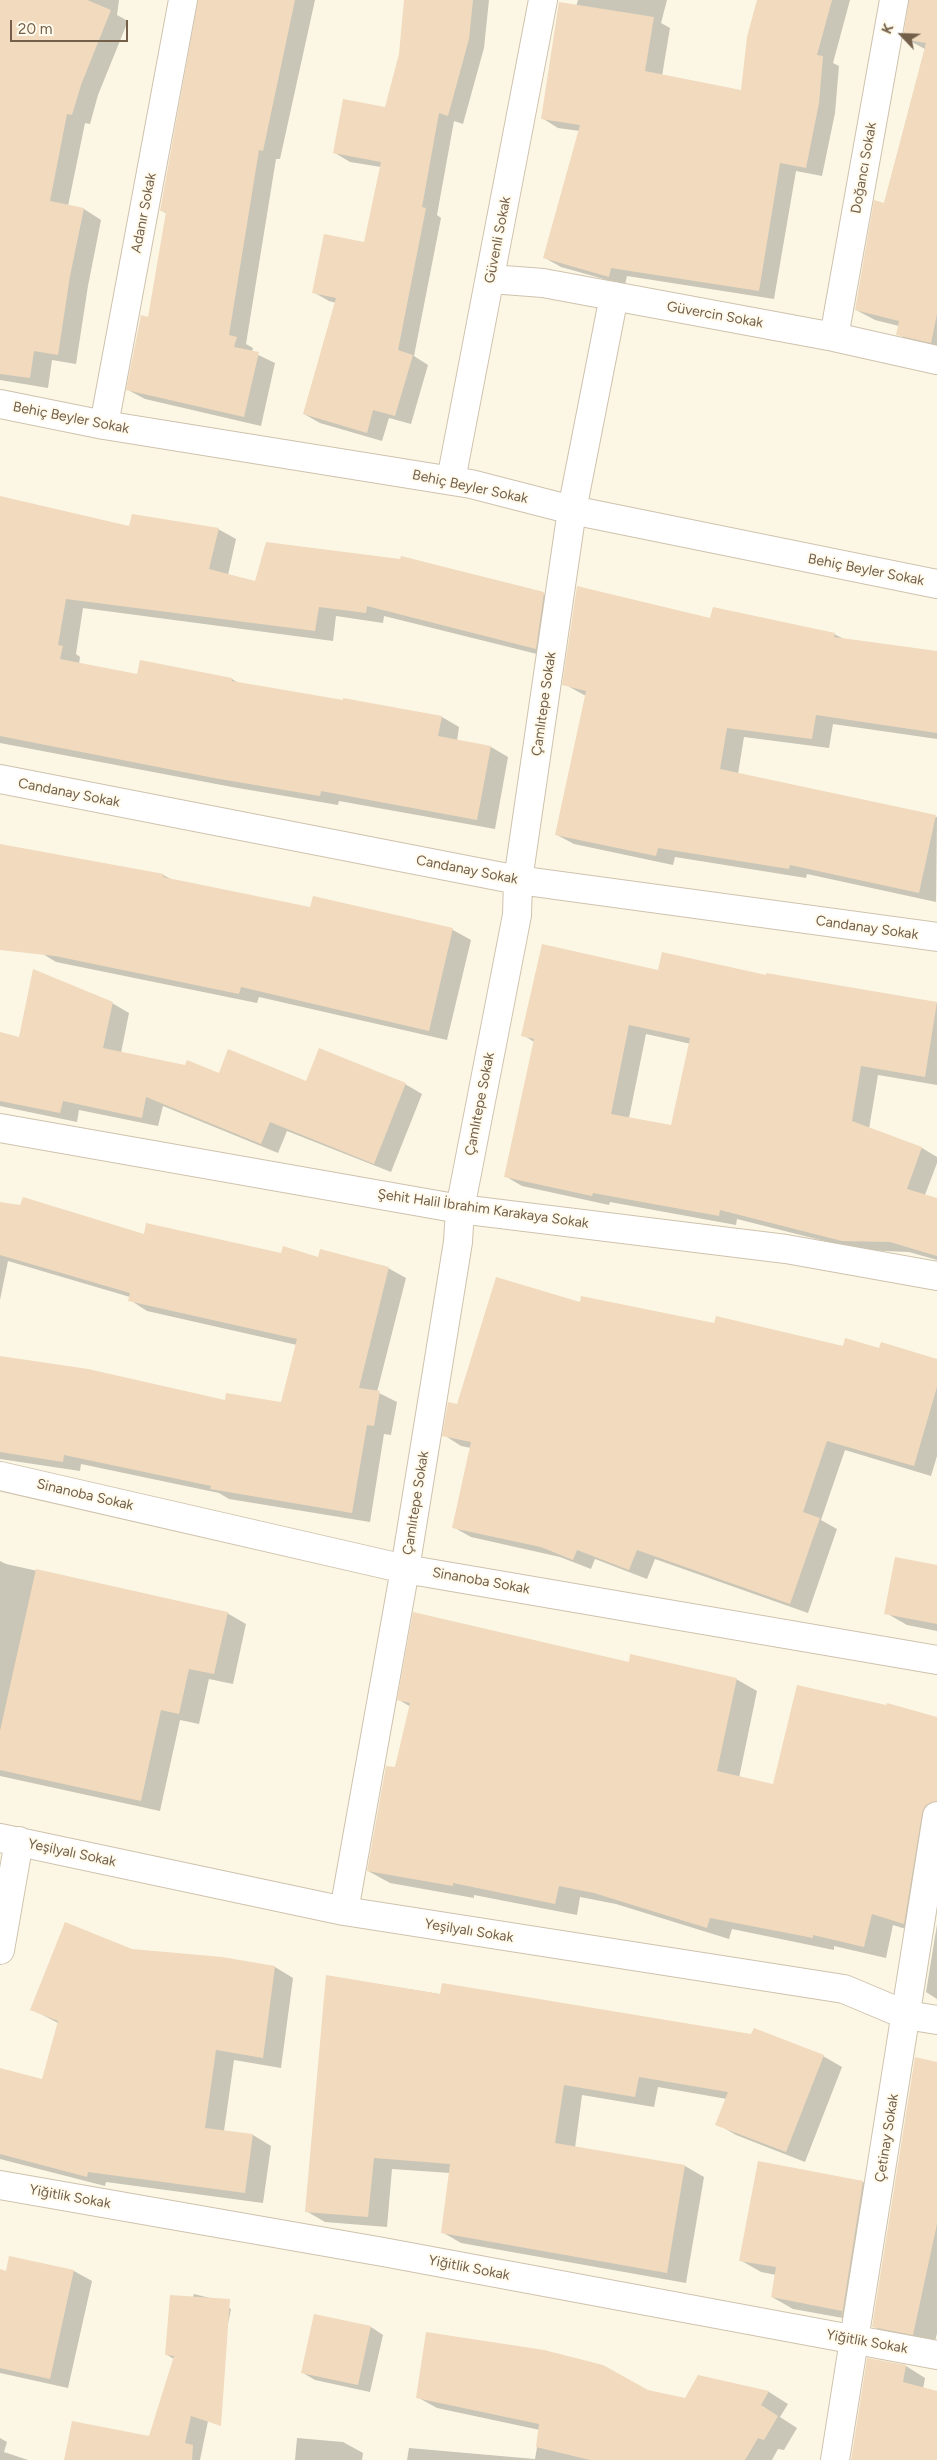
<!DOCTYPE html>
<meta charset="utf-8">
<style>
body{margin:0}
#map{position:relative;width:937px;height:2460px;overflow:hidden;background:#fcf7e5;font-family:Figtree,sans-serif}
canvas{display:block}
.north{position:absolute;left:877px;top:10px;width:50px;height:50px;-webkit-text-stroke:4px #fffaeb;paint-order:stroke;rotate:294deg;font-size:14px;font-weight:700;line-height:20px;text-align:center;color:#74604a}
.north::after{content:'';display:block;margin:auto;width:18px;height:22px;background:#74604a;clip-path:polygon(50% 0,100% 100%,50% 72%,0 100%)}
.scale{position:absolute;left:10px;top:20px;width:118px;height:22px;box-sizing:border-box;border:2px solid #74604a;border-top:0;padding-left:6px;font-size:15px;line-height:18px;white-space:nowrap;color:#74604a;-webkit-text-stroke:4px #fffaeb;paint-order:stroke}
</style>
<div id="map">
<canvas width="937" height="2460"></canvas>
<div class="north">K</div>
<div class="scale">20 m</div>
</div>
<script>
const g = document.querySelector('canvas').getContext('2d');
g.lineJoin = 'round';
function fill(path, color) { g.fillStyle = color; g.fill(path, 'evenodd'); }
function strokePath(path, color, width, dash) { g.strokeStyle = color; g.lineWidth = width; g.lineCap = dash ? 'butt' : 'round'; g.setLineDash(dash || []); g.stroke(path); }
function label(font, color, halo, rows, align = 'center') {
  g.font = font + ' Figtree,sans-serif'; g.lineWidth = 4; g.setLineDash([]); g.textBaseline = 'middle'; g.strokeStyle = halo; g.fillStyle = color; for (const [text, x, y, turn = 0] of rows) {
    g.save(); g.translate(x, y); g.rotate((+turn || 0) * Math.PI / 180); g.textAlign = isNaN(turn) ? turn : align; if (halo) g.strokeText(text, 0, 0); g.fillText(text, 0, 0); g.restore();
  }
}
fill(new Path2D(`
 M 0,0 L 119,0 L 117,15 L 128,21 L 98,95 L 90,124 L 85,123 L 68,206 L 84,209 L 101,220 L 88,286 L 76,364 L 52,360 L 48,388 L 0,380 Z
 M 199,0 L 315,0 L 280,159 L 276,159 L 246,344 L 253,348 L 252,352 L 275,363 L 261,426 L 145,399 L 128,390 L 149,319 L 167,214 L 161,210 Z
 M 405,0 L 489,0 L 484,48 L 463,124 L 454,121 L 437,215 L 441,218 L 414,356 L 428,365 L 411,424 L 389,418 L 382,441 L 320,423 L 304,414 L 336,303 L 329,301 L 313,292 L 365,244 L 381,167 L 350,162 L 335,153 L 386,108 L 400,54 Z
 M 578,0 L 667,0 L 661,23 L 670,28 L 662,76 L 742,91 L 758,0 L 850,0 L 833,63 L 839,66 L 835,113 L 822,176 L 796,171 L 774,299 L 627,276 L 625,285 L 561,267 L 545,258 L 580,131 L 558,128 L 542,118 Z
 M 910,0 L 937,0 L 937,350 L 916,345 L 898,334 L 899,326 L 875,320 L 856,310 L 925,49 L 904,38 Z
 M 0,497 L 130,528 L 218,529 L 236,539 L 228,575 L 256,582 L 544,594 L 561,604 L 553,658 L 384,616 L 383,623 L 336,616 L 333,641 L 83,608 L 76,654 L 80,657 L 79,664 L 138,675 L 232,679 L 240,684 L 344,702 L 344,699 L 442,717 L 459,727 L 457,741 L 491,747 L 508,757 L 495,829 L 339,801 L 338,805 L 232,787 L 0,743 Z
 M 711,620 L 834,634 L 844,639 L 937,652 L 937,739 L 833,724 L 829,748 L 744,737 L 738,774 L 937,817 L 936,902 L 807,874 L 806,878 L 675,857 L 673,865 L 574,844 L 557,835 L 586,696 L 564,684 Z
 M 163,875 L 173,880 L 311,909 L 314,897 L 453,930 L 471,940 L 447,1040 L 259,997 L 257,1003 L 56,962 L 38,951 Z
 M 659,972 L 767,976 L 767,974 L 937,1003 L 937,1085 L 878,1075 L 869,1129 L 922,1148 L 937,1157 L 937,1163 L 925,1195 L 937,1199 L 937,1260 L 909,1252 L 860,1250 L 737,1219 L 736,1225 L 610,1202 L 609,1205 L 522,1186 L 505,1176 L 534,1042 L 523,1035 ZM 646,1034 L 691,1044 L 672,1126 L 629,1118 Z
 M 112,1003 L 129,1013 L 121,1053 L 219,1074 L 306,1082 L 405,1084 L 422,1094 L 391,1172 L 287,1131 L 278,1153 L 163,1106 L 158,1126 L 79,1110 L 77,1122 L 0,1106 L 0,1033 L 20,1038 Z
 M 0,1203 L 145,1235 L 388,1268 L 406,1278 L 377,1392 L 397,1402 L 391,1435 L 384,1434 L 370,1522 L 229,1499 L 219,1493 L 81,1464 L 80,1471 L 0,1459 L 0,1357 L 226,1401 L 282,1403 L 297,1345 L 147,1311 L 130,1300 L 130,1297 L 8,1261 L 0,1300 Z
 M 581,1303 L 715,1324 L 844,1348 L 880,1350 L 937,1360 L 937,1456 L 931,1476 L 845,1450 L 821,1520 L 837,1529 L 808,1613 L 655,1559 L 647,1579 L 595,1559 L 591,1569 L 560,1557 L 471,1537 L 453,1527 L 471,1448 L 461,1446 L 444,1435 L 458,1405 Z
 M 0,1561 L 6,1564 L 227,1613 L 246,1624 L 233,1684 L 209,1679 L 199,1724 L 180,1720 L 160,1811 L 0,1776 Z
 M 937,1566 L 937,1631 L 907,1625 L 886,1613 Z
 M 629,1663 L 736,1679 L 757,1691 L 739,1778 L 774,1786 L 937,1718 L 937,1861 L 925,1935 L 893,1925 L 886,1958 L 834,1946 L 834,1950 L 732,1929 L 729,1939 L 616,1904 L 580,1897 L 577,1915 L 474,1895 L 474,1898 L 390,1883 L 368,1871 L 411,1707 L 399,1700 Z
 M 937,1924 L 937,1999 L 926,1992 Z
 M 132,1950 L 222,1958 L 275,1967 L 293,1978 L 281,2068 L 234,2060 L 224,2131 L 253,2135 L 271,2146 L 263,2203 L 106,2182 L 105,2186 L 0,2159 L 0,2069 L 43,2080 L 58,2023 L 31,2009 Z
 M 328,1976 L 823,2056 L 842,2067 L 805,2162 L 736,2135 L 717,2124 L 727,2099 L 658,2087 L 654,2107 L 582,2095 L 575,2148 L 685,2166 L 704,2177 L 686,2283 L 461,2243 L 442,2232 L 450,2173 L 392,2169 L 387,2227 L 325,2222 L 306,2211 Z
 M 937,2064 L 937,2333 L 934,2346 L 894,2339 L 873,2326 Z
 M 758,2163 L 863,2182 L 884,2194 L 862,2332 L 842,2321 L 843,2318 L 793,2309 L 772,2297 L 776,2275 L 761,2272 L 740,2260 Z
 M 10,2257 L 74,2271 L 92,2281 L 68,2388 L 0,2373 L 0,2270 L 7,2272 Z
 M 194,2294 L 214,2299 L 231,2309 L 200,2460 L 65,2460 L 150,2438 L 174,2359 L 167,2355 Z
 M 371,2327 L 383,2335 L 370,2392 L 315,2380 L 303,2373 Z
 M 868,2359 L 906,2366 L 925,2378 L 923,2389 L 937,2392 L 937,2460 L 852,2460 Z
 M 699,2376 L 769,2392 L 788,2404 L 780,2417 L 797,2428 L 784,2450 L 778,2449 L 772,2460 L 407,2460 L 409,2448 L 535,2459 L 540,2430 L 437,2408 L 417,2397 L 647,2391 L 685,2400 Z
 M 0,2438 L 7,2442 L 4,2452 L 28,2460 L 0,2460 Z
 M 297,2438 L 343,2442 L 363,2453 L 362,2460 L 295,2460 Z`), '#0003');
fill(new Path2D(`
 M 0,0 L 87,0 L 111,10 L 81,85 L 72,115 L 67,114 L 50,201 L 84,208 L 70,276 L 58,355 L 34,351 L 30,378 L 0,374 Z
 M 198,0 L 295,0 L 263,151 L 259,150 L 229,335 L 237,337 L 234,347 L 259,352 L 244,417 L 126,390 L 141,315 L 148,317 L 166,212 L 160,211 Z
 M 404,0 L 473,0 L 469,39 L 448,116 L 439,113 L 422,207 L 426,208 L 398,350 L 413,355 L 395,416 L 373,410 L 367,433 L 303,414 L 336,298 L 312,293 L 324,234 L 364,242 L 381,162 L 333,153 L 343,99 L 385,107 L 399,54 Z
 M 757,0 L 832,0 L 817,55 L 823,56 L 819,103 L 806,168 L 780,163 L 759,291 L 611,268 L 609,277 L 543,258 L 580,125 L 541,119 L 559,2 L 654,17 L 645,71 L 741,90 L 747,37 Z
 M 909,0 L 937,0 L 937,314 L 931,343 L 896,335 L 899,321 L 855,310 L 874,200 L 884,203 L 926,43 L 903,39 Z
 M 0,496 L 129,526 L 132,514 L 219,528 L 209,569 L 255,581 L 266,542 L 400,559 L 401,556 L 544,592 L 536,649 L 367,606 L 366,613 L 319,607 L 315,631 L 66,599 L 58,645 L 63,646 L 60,659 L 137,674 L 140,660 L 232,678 L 232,681 L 343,700 L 343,698 L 442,716 L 438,736 L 491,746 L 477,820 L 321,791 L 320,796 L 214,778 L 0,736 Z
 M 577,586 L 710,618 L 713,607 L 835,633 L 834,637 L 937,651 L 937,733 L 816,715 L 812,739 L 727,728 L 720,769 L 936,815 L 919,893 L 790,865 L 789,869 L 658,848 L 656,856 L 555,835 L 586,691 L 562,685 Z
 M 0,844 L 164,874 L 163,877 L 310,907 L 313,896 L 453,928 L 429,1031 L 241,987 L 239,994 L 55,956 L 0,950 Z
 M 542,944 L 658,970 L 662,952 L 766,975 L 766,973 L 937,1002 L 925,1077 L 861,1066 L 852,1121 L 922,1147 L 907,1189 L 937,1198 L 937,1256 L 890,1242 L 842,1241 L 720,1210 L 719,1216 L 593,1193 L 592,1196 L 504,1177 L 534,1039 L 521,1036 ZM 629,1025 L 690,1038 L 671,1125 L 611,1114 Z
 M 33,969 L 113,1002 L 103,1048 L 185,1065 L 187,1060 L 219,1073 L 228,1049 L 306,1081 L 319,1048 L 406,1083 L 374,1164 L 270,1122 L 261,1144 L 146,1097 L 142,1118 L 63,1101 L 60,1113 L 0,1101 L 0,1032 L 19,1037 Z
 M 23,1197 L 144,1234 L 146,1223 L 281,1253 L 283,1246 L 318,1257 L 320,1249 L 389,1267 L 359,1388 L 380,1391 L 374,1426 L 367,1425 L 352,1513 L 210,1489 L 211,1486 L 64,1455 L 63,1462 L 0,1452 L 0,1356 L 88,1369 L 225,1400 L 226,1393 L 281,1402 L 297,1339 L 128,1301 L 130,1293 L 0,1255 L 0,1202 L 20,1205 Z
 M 496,1277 L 580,1302 L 581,1296 L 714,1323 L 716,1316 L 843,1346 L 845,1338 L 879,1348 L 881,1342 L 937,1359 L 937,1387 L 914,1466 L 827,1441 L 803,1512 L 820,1518 L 790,1604 L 637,1550 L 629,1570 L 577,1550 L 573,1560 L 541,1547 L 452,1528 L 471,1442 L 442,1436 L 448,1402 L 457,1404 Z
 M 895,1557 L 937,1565 L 937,1624 L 884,1614 Z
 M 36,1569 L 228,1612 L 214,1674 L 189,1669 L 179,1714 L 161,1710 L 141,1801 L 0,1770 L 0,1731 Z
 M 413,1612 L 629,1662 L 630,1654 L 737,1678 L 717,1771 L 773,1784 L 797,1685 L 886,1705 L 887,1703 L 937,1717 L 937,1801 L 925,1806 L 922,1814 L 904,1924 L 872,1914 L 864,1947 L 813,1935 L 813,1938 L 710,1918 L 707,1928 L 594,1893 L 559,1886 L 555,1904 L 453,1883 L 453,1886 L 367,1871 L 386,1766 L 395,1767 L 410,1703 L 397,1700 Z
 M 65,1922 L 132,1949 L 222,1957 L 275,1966 L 263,2058 L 216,2050 L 205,2128 L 253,2134 L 245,2193 L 88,2172 L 87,2177 L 0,2154 L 0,2068 L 42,2079 L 58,2021 L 30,2010 Z
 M 326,1975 L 440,1994 L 442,1983 L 751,2034 L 754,2028 L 824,2055 L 786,2152 L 715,2125 L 728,2092 L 639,2077 L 635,2097 L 564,2085 L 555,2143 L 685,2165 L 667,2273 L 441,2233 L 450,2164 L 374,2158 L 368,2217 L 305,2212 Z
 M 915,2057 L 937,2062 L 937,2224 L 913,2335 L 872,2327 Z
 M 758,2161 L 863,2181 L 841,2321 L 842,2311 L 771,2297 L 776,2267 L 739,2261 Z
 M 9,2256 L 74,2270 L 50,2379 L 0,2368 L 0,2269 L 6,2271 Z
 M 170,2295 L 230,2299 L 221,2426 L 191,2416 L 185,2443 L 193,2445 L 192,2460 L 64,2460 L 72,2421 L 149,2436 L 174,2356 L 165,2355 Z
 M 314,2314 L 371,2326 L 358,2385 L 301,2373 Z
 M 426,2332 L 544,2350 L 603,2365 L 648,2390 L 685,2398 L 698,2375 L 769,2391 L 761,2405 L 778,2416 L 764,2440 L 758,2438 L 745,2460 L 590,2460 L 536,2447 L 539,2424 L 416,2398 Z
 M 867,2358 L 906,2365 L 903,2382 L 937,2391 L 937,2460 L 851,2460 Z`), '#f1dabd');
const minor = new Path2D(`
 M 491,279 L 543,283 L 834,337 L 937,360
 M 834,337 L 894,0
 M 0,404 L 104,425 L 471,484 L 572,510 L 937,584
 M 104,425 L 183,0
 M 451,480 L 543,0
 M 0,779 L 518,880 L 937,937
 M 0,1128 L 460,1209 L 786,1249 L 937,1276
 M 0,1476 L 405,1569 L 937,1660
 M 0,1838 L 344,1911 L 844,1989 L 906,2015 L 937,2020
 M 344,1911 L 405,1569 L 458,1242 L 460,1209 L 517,915 L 518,880 L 572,510 L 614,296
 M 0,1950 L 19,1841
 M 0,2185 L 383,2252 L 937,2355
 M 835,2460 L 937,1816`);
strokePath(minor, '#cfc2ae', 30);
strokePath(minor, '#fff', 28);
label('14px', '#74604a', '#fffaeb', [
 ["Doğancı Sokak",864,168,-80],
 ["Adanır Sokak",144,213,-79],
 ["Güvenli Sokak",498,240,-79],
 ["Güvercin Sokak",715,315,10],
 ["Behiç Beyler Sokak",71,418,11],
 ["Behiç Beyler Sokak",470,487,12],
 ["Behiç Beyler Sokak",866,570,11],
 ["Çamlıtepe Sokak",544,704,-82],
 ["Candanay Sokak",69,793,11],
 ["Candanay Sokak",467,870,11],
 ["Candanay Sokak",867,928,8],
 ["Çamlıtepe Sokak",480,1104,-79],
 ["Şehit Halil İbrahim Karakaya Sokak",483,1209,8],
 ["Sinanoba Sokak",85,1495,13],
 ["Çamlıtepe Sokak",416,1503,-81],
 ["Sinanoba Sokak",481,1581,10],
 ["Yeşilyalı Sokak",72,1853,12],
 ["Yeşilyalı Sokak",469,1931,9],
 ["Çetinay Sokak",887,2138,-81],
 ["Yiğitlik Sokak",70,2197,10],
 ["Yiğitlik Sokak",469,2268,11],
 ["Yiğitlik Sokak",867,2342,10]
]);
</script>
